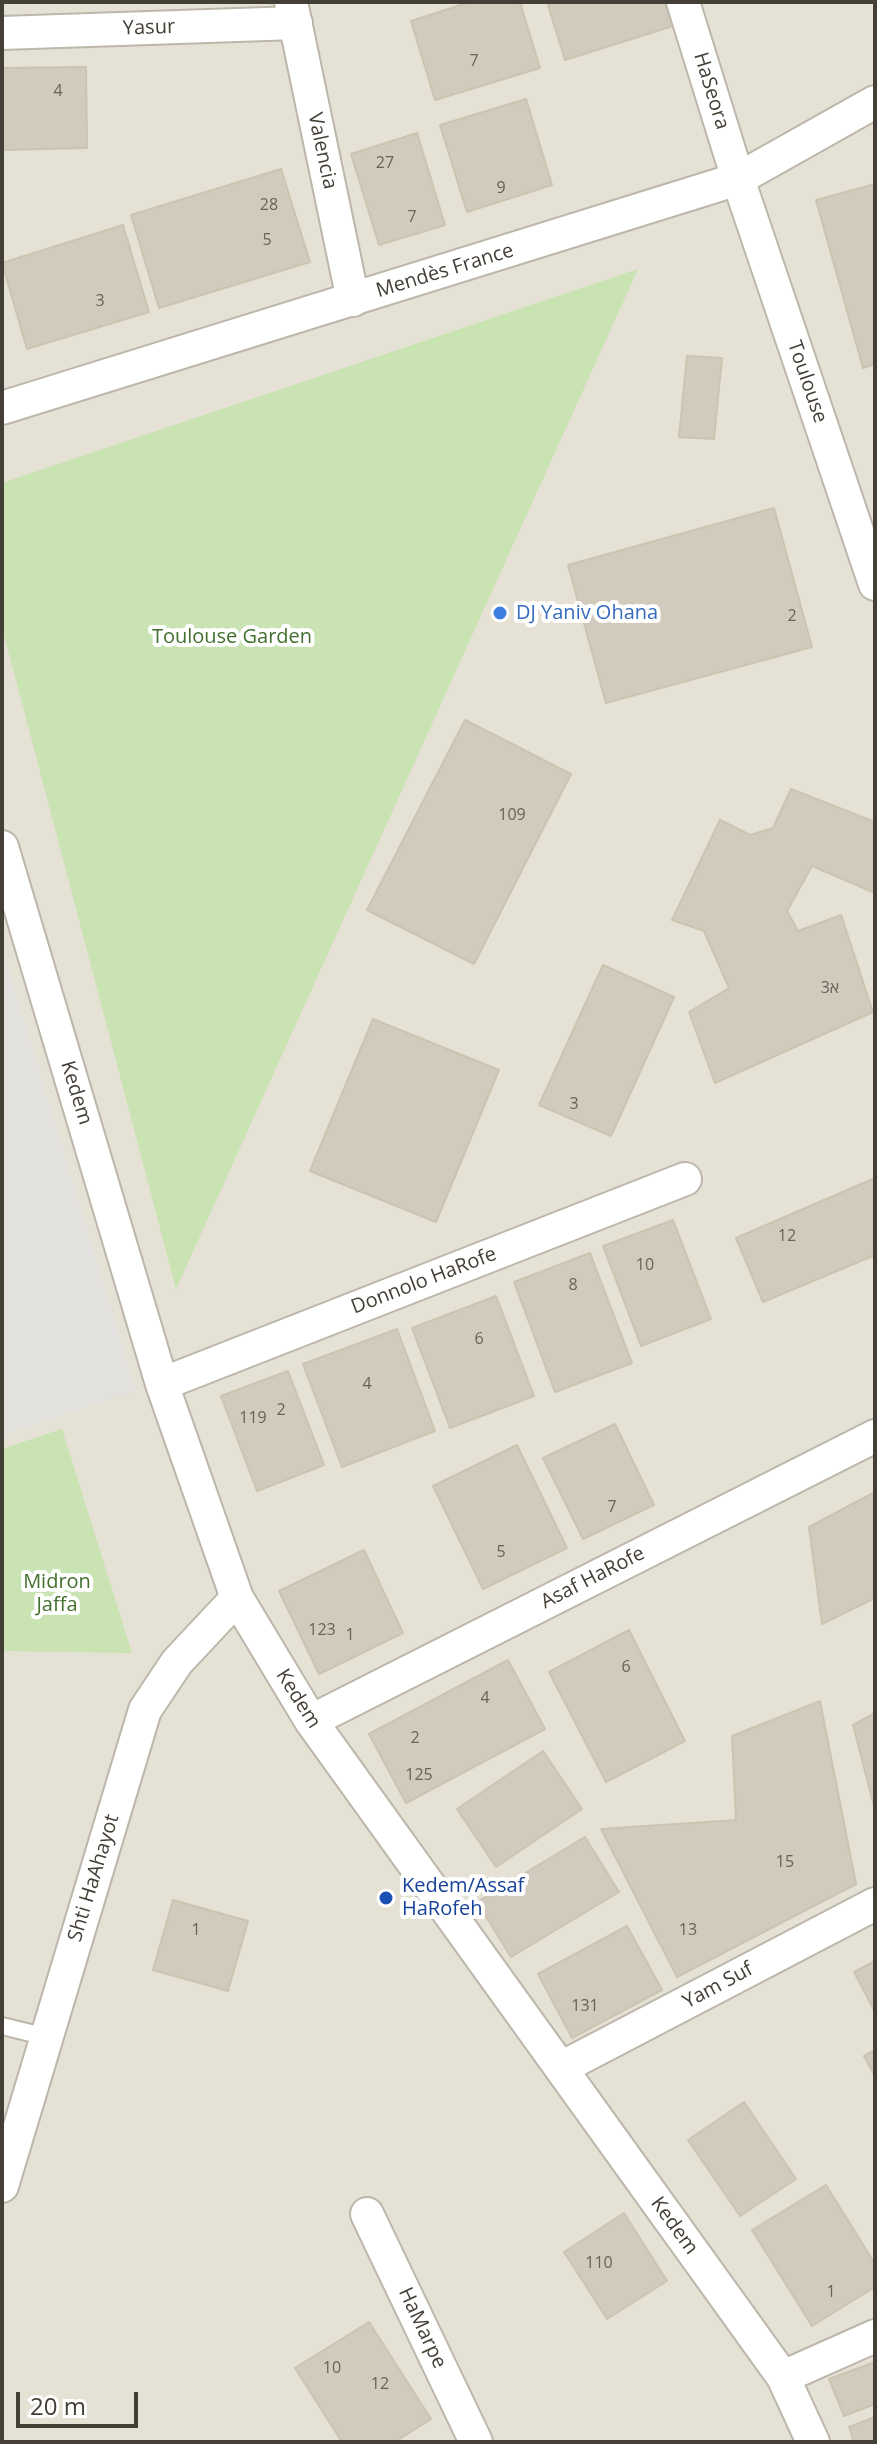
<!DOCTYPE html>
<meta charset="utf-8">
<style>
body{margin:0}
#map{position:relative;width:877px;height:2444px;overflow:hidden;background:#f2efe6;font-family:"Open Sans",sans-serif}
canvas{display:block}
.frame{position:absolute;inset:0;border:4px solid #443f36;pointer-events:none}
.scale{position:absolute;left:16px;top:2392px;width:122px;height:36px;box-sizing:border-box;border:4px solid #443f36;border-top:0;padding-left:10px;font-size:24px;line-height:28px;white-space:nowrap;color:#443f36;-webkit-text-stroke:6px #fff;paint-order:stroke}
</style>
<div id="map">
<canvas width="877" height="2444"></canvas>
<div class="frame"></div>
<div class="scale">20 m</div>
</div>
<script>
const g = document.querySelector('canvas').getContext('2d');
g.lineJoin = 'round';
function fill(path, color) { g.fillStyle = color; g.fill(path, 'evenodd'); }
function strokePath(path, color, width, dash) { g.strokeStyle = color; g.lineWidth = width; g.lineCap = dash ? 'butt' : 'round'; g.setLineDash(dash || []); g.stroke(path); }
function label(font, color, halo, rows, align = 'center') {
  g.font = font + ' "Open Sans","Noto Sans Hebrew",sans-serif'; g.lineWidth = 8; g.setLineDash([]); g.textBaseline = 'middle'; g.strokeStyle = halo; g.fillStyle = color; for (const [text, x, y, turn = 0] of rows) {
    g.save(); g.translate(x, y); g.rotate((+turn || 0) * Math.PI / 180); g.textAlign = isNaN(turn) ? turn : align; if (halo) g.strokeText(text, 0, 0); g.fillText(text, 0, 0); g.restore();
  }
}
fill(new Path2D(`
 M 2,2 L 875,2 L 875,2442 L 2,2442 Z`), '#e5e1d5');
fill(new Path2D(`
 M 638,269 L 176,1289 L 2,627 L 2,483 Z
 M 62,1429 L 132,1653 L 2,1651 L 2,1449 Z`), '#c9e3b2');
fill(new Path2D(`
 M 2,946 L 136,1391 L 2,1436 Z`), '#e3e1de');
const building = new Path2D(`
 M 470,2 L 520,2 L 540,68 L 435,100 L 411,21 Z
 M 558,2 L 669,2 L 676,25 L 565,60 L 548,5 Z
 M 86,67 L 87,148 L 2,150 L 2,68 Z
 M 526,99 L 552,185 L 467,212 L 440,125 Z
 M 417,133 L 445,225 L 379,245 L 351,154 Z
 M 281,169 L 310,262 L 159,308 L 131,215 Z
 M 875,184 L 875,364 L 863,368 L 816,200 Z
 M 123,225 L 149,312 L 27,349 L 2,263 Z
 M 687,356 L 722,358 L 714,439 L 679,437 Z
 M 774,508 L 812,647 L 606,703 L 568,565 Z
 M 465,720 L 571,774 L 474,964 L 367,910 Z
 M 791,789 L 875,822 L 875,893 L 812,866 L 787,911 L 798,931 L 841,915 L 873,1012 L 715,1083 L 689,1012 L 729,988 L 704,931 L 672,920 L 720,820 L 750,835 L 773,828 Z
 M 603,965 L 674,997 L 611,1136 L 539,1105 Z
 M 373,1019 L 499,1070 L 436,1222 L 310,1171 Z
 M 875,1178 L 875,1255 L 763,1302 L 736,1238 Z
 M 673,1220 L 711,1319 L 641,1346 L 603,1246 Z
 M 590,1253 L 632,1363 L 555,1392 L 514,1282 Z
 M 496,1296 L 534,1396 L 450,1428 L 412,1328 Z
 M 397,1329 L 435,1431 L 342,1467 L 303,1364 Z
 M 288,1371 L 324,1465 L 257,1491 L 221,1396 Z
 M 615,1424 L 654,1505 L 583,1539 L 543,1458 Z
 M 517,1445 L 567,1548 L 483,1589 L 433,1486 Z
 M 875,1492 L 875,1598 L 822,1624 L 809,1527 Z
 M 364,1550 L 403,1633 L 319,1674 L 279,1591 Z
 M 629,1630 L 685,1741 L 606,1782 L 549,1672 Z
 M 508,1660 L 545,1729 L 406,1803 L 369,1734 Z
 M 820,1701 L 856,1884 L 677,1977 L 601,1829 L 736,1820 L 732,1736 Z
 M 875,1713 L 875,1810 L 853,1725 Z
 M 543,1751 L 582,1809 L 496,1867 L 457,1809 Z
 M 585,1837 L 619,1892 L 511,1957 L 477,1902 Z
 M 173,1900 L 248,1921 L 228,1991 L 153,1970 Z
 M 627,1926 L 662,1990 L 572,2038 L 538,1974 Z
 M 875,1961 L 875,2012 L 854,1972 Z
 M 875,2050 L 875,2076 L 864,2056 Z
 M 744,2102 L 796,2179 L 740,2216 L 688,2140 Z
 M 826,2185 L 875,2264 L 875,2287 L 812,2326 L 752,2230 Z
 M 624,2213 L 667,2281 L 607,2319 L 564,2252 Z
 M 369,2322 L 431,2419 L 395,2442 L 342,2442 L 295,2368 Z
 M 875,2362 L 875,2404 L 844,2416 L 829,2379 Z
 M 875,2417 L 875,2442 L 854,2442 L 849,2427 Z`);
fill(building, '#d2cbbd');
strokePath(building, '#ccc3b0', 2);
const service = new Path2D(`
 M 2,2026 L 47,2037`);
const minor = new Path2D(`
 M 291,2 L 353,300
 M 683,2 L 738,179 L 875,584
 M 2,33 L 296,23
 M 2,408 L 738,179 L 875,102
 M 2,847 L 162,1384 L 237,1598 L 311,1721 L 783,2377 L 813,2442
 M 162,1384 L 685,1179
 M 311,1721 L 875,1436
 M 561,2068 L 875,1904
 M 2,2186 L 145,1710 L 177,1662 L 237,1598
 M 367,2214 L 476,2442
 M 783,2377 L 875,2336`);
strokePath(service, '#bcb7aa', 20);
strokePath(minor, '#bcb7aa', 36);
strokePath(service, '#fff', 16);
strokePath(minor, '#fff', 32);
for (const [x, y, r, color] of [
 [500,613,8,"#3f7fe0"],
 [386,1898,8,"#1a4fb4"]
]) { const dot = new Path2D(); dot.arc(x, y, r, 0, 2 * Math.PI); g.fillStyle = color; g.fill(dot); strokePath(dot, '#fff', 3); }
label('16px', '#686258', null, [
 ["7",474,61],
 ["4",58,91],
 ["27",385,163],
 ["9",501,188],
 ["28",269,205],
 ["7",412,217],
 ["5",267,240],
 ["3",100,301],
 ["2",792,616],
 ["109",512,815],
 ["3א",830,988],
 ["3",574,1104],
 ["12",787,1236],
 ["10",645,1265],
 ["8",573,1285],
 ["6",479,1339],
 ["4",367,1384],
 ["2",281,1410],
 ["119",253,1418],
 ["7",612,1507],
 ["5",501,1552],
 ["123",322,1630],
 ["1",350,1635],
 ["6",626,1667],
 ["4",485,1698],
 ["2",415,1738],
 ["125",419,1775],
 ["15",785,1862],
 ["1",196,1930],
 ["13",688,1930],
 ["131",585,2006],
 ["110",599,2263],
 ["1",831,2292],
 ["10",332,2368],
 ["12",380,2384]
]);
label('20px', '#443f36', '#fff', [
 ["Yasur",149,28,-2],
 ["HaSeora",711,91,73],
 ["Valencia",322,151,78],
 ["Mendès France",445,271,-17],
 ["Toulouse",807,382,71],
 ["Kedem",76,1093,73],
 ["Donnolo HaRofe",424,1281,-21],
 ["Asaf HaRofe",593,1578,-27],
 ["Kedem",298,1699,58],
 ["Shti HaAhayot",94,1878,-73],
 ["Yam Suf",718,1986,-28],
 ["Kedem",674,2226,54],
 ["HaMarpe",422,2328,65]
]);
label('20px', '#366cbe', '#fff', [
 ["DJ Yaniv Ohana",516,613]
], 'left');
label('20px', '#43702e', '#fff', [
 ["Toulouse Garden",232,637],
 ["Midron",57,1582],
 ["Jaffa",57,1605]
]);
label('20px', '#164399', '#fff', [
 ["Kedem/Assaf",402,1886],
 ["HaRofeh",402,1909]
], 'left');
</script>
